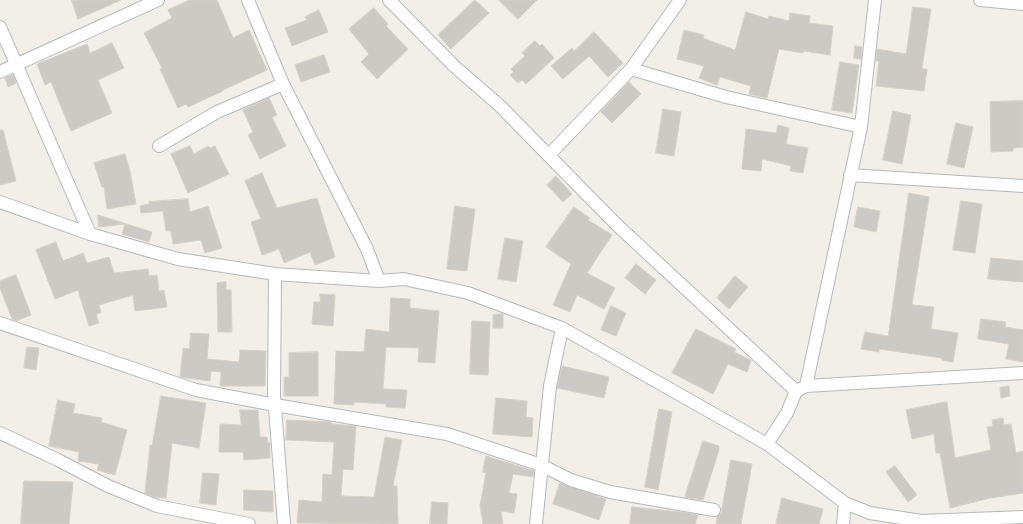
<!DOCTYPE html>
<style>
body{margin:0}
canvas{display:block;background:#f1efe8}
</style>
<canvas width="1023" height="524"></canvas>
<script>
const g = document.querySelector('canvas').getContext('2d');
g.lineJoin = 'round';
function fill(path, color) { g.fillStyle = color; g.fill(path, 'evenodd'); }
function strokePath(path, color, width, dash) { g.strokeStyle = color; g.lineWidth = width; g.lineCap = dash ? 'butt' : 'round'; g.setLineDash(dash || []); g.stroke(path); }
const building = new Path2D(`
 M 72,0 L 121,0 L 78,19 Z
 M 190,0 L 217,0 L 233,38 L 249,30 L 267,70 L 223,90 L 223,91 L 188,107 L 186,104 L 178,108 L 160,69 L 162,68 L 144,33 L 172,18 L 168,10 Z
 M 475,0 L 489,13 L 451,49 L 438,35 Z
 M 499,0 L 537,0 L 518,19 Z
 M 913,7 L 931,9 L 922,69 L 927,69 L 924,91 L 876,86 L 879,61 L 876,61 L 877,49 L 906,54 Z
 M 374,8 L 388,24 L 386,26 L 408,49 L 377,79 L 361,62 L 369,54 L 349,29 Z
 M 319,10 L 328,32 L 292,46 L 285,28 L 307,20 L 305,17 Z
 M 746,12 L 768,19 L 769,16 L 789,21 L 790,13 L 810,16 L 809,23 L 833,26 L 830,55 L 804,51 L 803,53 L 779,49 L 767,98 L 749,94 L 751,86 L 720,77 L 717,85 L 699,78 L 704,66 L 677,59 L 684,30 L 704,35 L 703,38 L 735,50 Z
 M 594,32 L 623,63 L 608,77 L 589,56 L 563,79 L 551,66 L 572,48 L 574,51 Z
 M 535,41 L 540,46 L 542,44 L 554,58 L 526,84 L 522,80 L 518,83 L 510,75 L 514,72 L 511,69 L 525,56 L 522,53 Z
 M 112,43 L 124,68 L 98,80 L 112,113 L 71,131 L 51,82 L 45,85 L 37,64 L 87,44 L 90,53 Z
 M 855,46 L 862,47 L 861,59 L 854,58 Z
 M 324,55 L 330,72 L 301,82 L 295,65 Z
 M 840,62 L 859,65 L 852,113 L 832,110 Z
 M 13,75 L 16,83 L 8,87 L 5,78 Z
 M 629,82 L 641,94 L 612,123 L 601,112 Z
 M 269,98 L 277,115 L 272,117 L 286,146 L 260,159 L 248,135 L 253,132 L 243,110 Z
 M 1023,101 L 1023,147 L 1013,148 L 1013,151 L 991,152 L 990,102 Z
 M 663,109 L 681,112 L 674,156 L 656,153 Z
 M 893,111 L 911,115 L 902,164 L 883,160 Z
 M 956,123 L 973,127 L 964,168 L 947,164 Z
 M 778,125 L 789,128 L 786,144 L 808,148 L 803,173 L 790,171 L 791,166 L 762,159 L 761,171 L 742,169 L 746,129 L 776,133 Z
 M 0,130 L 3,130 L 16,181 L 0,185 Z
 M 190,146 L 194,154 L 208,146 L 210,148 L 215,146 L 229,174 L 188,193 L 171,154 Z
 M 125,154 L 130,171 L 136,204 L 107,209 L 104,187 L 102,187 L 94,163 Z
 M 262,173 L 277,208 L 317,198 L 335,257 L 315,265 L 310,252 L 284,263 L 279,249 L 262,255 L 251,222 L 261,219 L 245,181 Z
 M 556,176 L 572,194 L 563,202 L 547,185 Z
 M 909,193 L 929,197 L 912,305 L 934,307 L 931,329 L 958,333 L 953,362 L 942,360 L 942,358 L 879,349 L 879,352 L 861,349 L 865,332 L 888,336 Z
 M 188,199 L 190,212 L 208,206 L 222,248 L 205,253 L 201,240 L 173,244 L 171,231 L 166,231 L 163,211 L 141,213 L 140,206 L 149,204 L 149,202 Z
 M 961,201 L 982,204 L 975,253 L 953,250 Z
 M 455,206 L 475,209 L 467,271 L 447,269 Z
 M 574,207 L 590,218 L 588,220 L 612,235 L 587,273 L 615,288 L 604,309 L 577,295 L 570,312 L 553,305 L 571,264 L 546,247 Z
 M 858,207 L 880,211 L 876,232 L 854,227 Z
 M 98,215 L 152,232 L 149,242 L 122,234 L 125,224 L 99,227 Z
 M 505,238 L 523,241 L 516,282 L 498,279 Z
 M 56,242 L 63,261 L 83,253 L 87,263 L 109,257 L 114,273 L 148,269 L 149,276 L 157,275 L 159,291 L 164,290 L 167,307 L 135,311 L 133,295 L 99,305 L 101,313 L 96,314 L 99,323 L 89,326 L 78,290 L 55,299 L 36,250 Z
 M 991,258 L 1023,261 L 1023,282 L 988,279 Z
 M 636,264 L 656,280 L 645,294 L 625,278 Z
 M 16,275 L 31,315 L 16,321 L 12,319 L 0,288 L 0,281 Z
 M 735,276 L 748,287 L 729,309 L 717,298 Z
 M 226,282 L 226,290 L 231,290 L 232,332 L 218,332 L 217,283 Z
 M 320,294 L 335,295 L 333,326 L 312,324 L 314,302 L 320,302 Z
 M 391,298 L 410,299 L 410,308 L 439,311 L 435,363 L 418,362 L 419,348 L 386,347 L 383,389 L 407,390 L 405,408 L 386,407 L 386,404 L 354,402 L 354,405 L 334,404 L 336,351 L 364,352 L 366,329 L 389,332 Z
 M 611,306 L 626,313 L 616,336 L 601,330 Z
 M 503,314 L 503,328 L 493,328 L 493,315 Z
 M 981,319 L 1006,322 L 1005,327 L 1023,330 L 1023,362 L 1006,359 L 1009,344 L 978,339 Z
 M 472,321 L 490,322 L 488,375 L 470,374 Z
 M 696,329 L 736,349 L 734,352 L 751,360 L 747,372 L 728,364 L 713,394 L 672,373 Z
 M 191,333 L 209,334 L 207,359 L 239,362 L 240,350 L 266,351 L 265,386 L 220,386 L 221,372 L 211,371 L 210,381 L 180,377 L 183,348 L 189,349 Z
 M 27,347 L 39,348 L 36,370 L 24,368 Z
 M 318,352 L 318,396 L 284,396 L 284,377 L 289,377 L 289,353 Z
 M 562,366 L 609,377 L 604,398 L 557,388 Z
 M 1009,386 L 1010,396 L 1001,398 L 1000,388 Z
 M 161,396 L 206,403 L 199,448 L 172,443 L 166,498 L 154,497 L 145,493 L 150,445 L 152,445 Z
 M 496,398 L 527,401 L 526,417 L 533,418 L 532,437 L 493,434 Z
 M 58,400 L 75,404 L 73,413 L 102,418 L 101,422 L 127,430 L 115,475 L 97,470 L 99,464 L 78,461 L 79,452 L 49,446 Z
 M 947,402 L 955,458 L 991,450 L 987,427 L 993,426 L 992,420 L 1003,418 L 1004,425 L 1011,424 L 1016,453 L 1023,451 L 1023,493 L 990,498 L 950,508 L 940,453 L 936,453 L 934,434 L 912,439 L 906,410 Z
 M 659,409 L 672,412 L 658,490 L 645,487 Z
 M 240,410 L 258,410 L 260,437 L 267,437 L 268,443 L 270,443 L 270,458 L 244,460 L 243,452 L 219,452 L 220,424 L 241,425 Z
 M 287,420 L 331,422 L 332,424 L 356,426 L 353,470 L 343,469 L 341,496 L 374,497 L 385,437 L 402,440 L 393,486 L 397,486 L 398,524 L 297,523 L 299,500 L 322,502 L 323,474 L 332,475 L 334,442 L 286,440 Z
 M 703,441 L 719,446 L 719,450 L 703,500 L 685,497 Z
 M 486,456 L 534,471 L 533,477 L 513,474 L 509,493 L 517,494 L 514,513 L 501,511 L 503,524 L 483,524 L 480,506 L 486,473 L 483,472 Z
 M 731,460 L 752,464 L 741,524 L 716,524 L 717,517 L 721,513 Z
 M 895,466 L 917,495 L 908,502 L 886,472 Z
 M 203,473 L 219,474 L 216,505 L 200,503 Z
 M 24,481 L 73,482 L 69,524 L 21,524 Z
 M 560,483 L 606,499 L 599,520 L 553,504 Z
 M 244,490 L 273,491 L 273,512 L 244,510 Z
 M 782,498 L 823,509 L 819,524 L 776,524 Z
 M 432,502 L 448,503 L 447,524 L 430,524 Z
 M 632,507 L 680,512 L 698,515 L 695,524 L 630,524 Z`);
fill(building, '#cccac5');
strokePath(building, '#d6d1c6', 1);
const minor = new Path2D(`
 M 248,0 L 283,84 L 367,249 L 379,281
 M 389,0 L 454,66 L 499,105 L 617,225 L 796,391 L 787,413 L 767,444
 M 980,0 L 1023,4
 M 0,27 L 90,234
 M 631,69 L 726,97 L 861,127
 M 0,72 L 158,0
 M 159,146 L 217,112 L 283,84
 M 549,155 L 631,69 L 680,0
 M 850,175 L 1023,186
 M 0,202 L 90,234 L 178,259 L 275,274 L 379,281 L 404,279 L 468,293 L 562,328 L 767,444 L 845,503 L 870,513 L 921,521 L 1023,517
 M 275,274 L 274,395 L 284,524
 M 0,323 L 196,390 L 275,405 L 447,434 L 541,465 L 571,480 L 610,492 L 714,510
 M 806,386 L 1023,373
 M 796,391 L 806,386 L 861,127 L 875,0
 M 0,433 L 56,459 L 108,486 L 157,506 L 249,524
 M 536,524 L 550,386 L 562,328
 M 843,524 L 845,503`);
strokePath(minor, '#b5b8bc', 14);
strokePath(minor, '#fff', 12);
</script>
